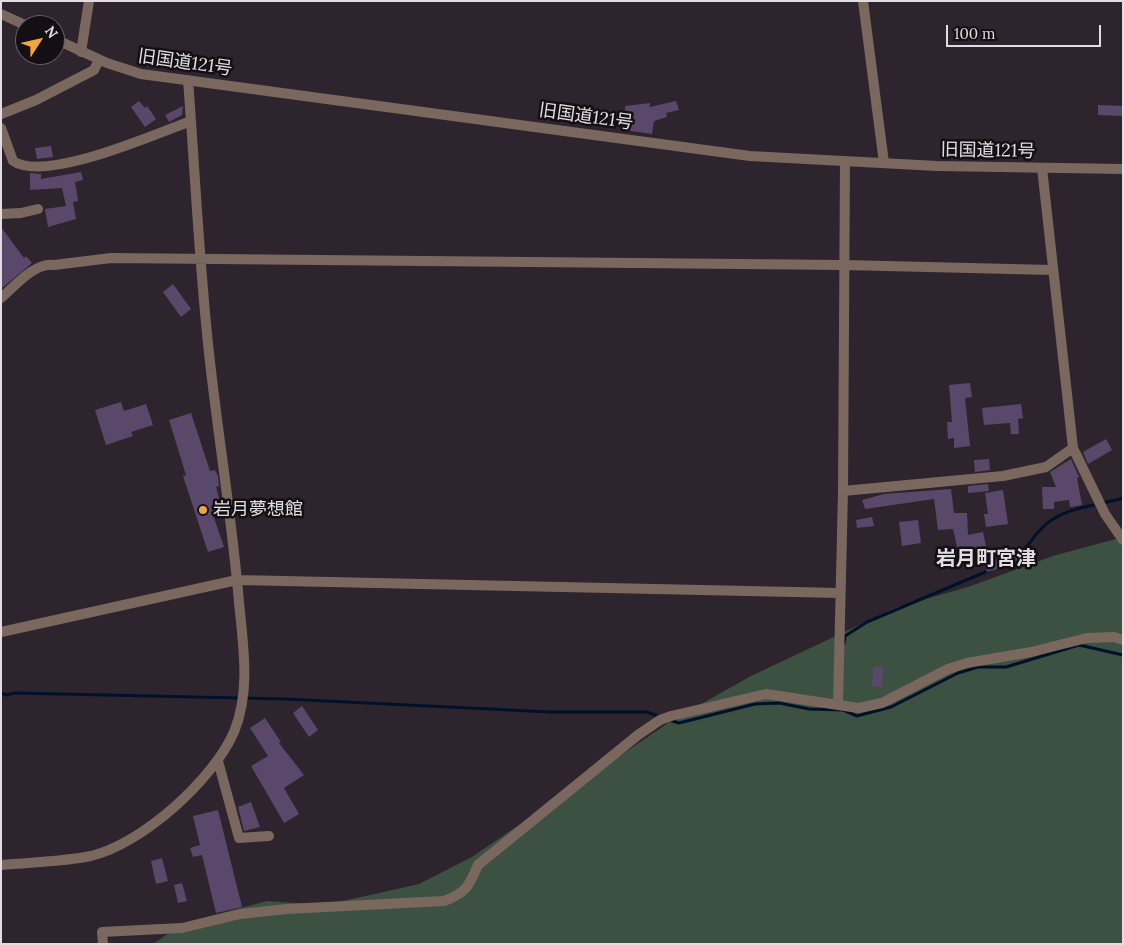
<!DOCTYPE html>
<meta charset="utf-8">
<style>
body{margin:0}
#map{position:relative;width:1124px;height:945px;overflow:hidden;background:#2d242e;font-family:Lora,serif}
canvas{display:block}
.frame{position:absolute;inset:0;border:2px solid #e2dce3;pointer-events:none}
.north{position:absolute;left:15px;top:15px;width:50px;height:50px;box-sizing:border-box;background:#130f13;border:1px solid #666166;border-radius:50%;rotate:55deg;font-size:14px;font-weight:700;line-height:20px;text-align:center;color:#e2dce3}
.north::after{content:'';display:block;margin:auto;width:18px;height:22px;background:#f0a63e;clip-path:polygon(50% 0,100% 100%,50% 72%,0 100%)}
.scale{position:absolute;left:946px;top:25px;width:155px;height:22px;box-sizing:border-box;border:2px solid #e2dce3;border-top:0;padding-left:6px;font-size:15px;line-height:18px;white-space:nowrap;color:#e2dce3;-webkit-text-stroke:4px #130f13;paint-order:stroke}
</style>
<div id="map">
<canvas width="1124" height="945"></canvas>
<div class="frame"></div>
<div class="north">N</div>
<div class="scale">100 m</div>
</div>
<script>
const g = document.querySelector('canvas').getContext('2d');
g.lineJoin = 'round';
function fill(path, color) { g.fillStyle = color; g.fill(path, 'evenodd'); }
function strokePath(path, color, width, dash) { g.strokeStyle = color; g.lineWidth = width; g.lineCap = dash ? 'butt' : 'round'; g.setLineDash(dash || []); g.stroke(path); }
function label(font, color, halo, rows, align = 'center') {
  g.font = font + ' Lora,"Noto Sans JP",serif'; g.lineWidth = 5; g.setLineDash([]); g.textBaseline = 'middle'; g.strokeStyle = halo; g.fillStyle = color; for (const [text, x, y, turn = 0] of rows) {
    g.save(); g.translate(x, y); g.rotate((+turn || 0) * Math.PI / 180); g.textAlign = isNaN(turn) ? turn : align; if (halo) g.strokeText(text, 0, 0); g.fillText(text, 0, 0); g.restore();
  }
}
fill(new Path2D(`
 M 1123,537 L 1123,944 L 153,944 L 184,923 L 267,901 L 325,905 L 419,884 L 472,857 L 671,721 L 751,676 L 897,607 L 968,587 L 1053,556 Z`), '#3c5141');
strokePath(new Path2D(`
 M 1015,557 C 1031,546 1030,539 1042,528 C 1062,507 1096,506 1123,498
 M 844,643 L 845,636 L 867,622 L 990,570
 M 1,693 L 6,695 L 15,693 L 286,699 L 550,712 L 647,712 L 661,717
 M 669,720 L 679,723 L 755,704 L 779,703 L 809,709 L 843,710 L 857,716 L 891,707 L 958,673 L 978,667 L 1006,667 L 1079,645 L 1123,655`), '#00112a', 3);
fill(new Path2D(`
 M 139,101 L 145,108 L 147,106 L 156,119 L 145,127 L 131,107 Z
 M 676,101 L 679,110 L 666,113 L 667,117 L 654,121 L 652,134 L 625,130 L 625,106 L 650,103 L 650,107 Z
 M 1098,105 L 1123,106 L 1123,116 L 1098,115 Z
 M 183,106 L 182,115 L 169,122 L 165,115 Z
 M 51,146 L 53,157 L 37,159 L 35,148 Z
 M 81,172 L 83,180 L 75,182 L 78,201 L 73,202 L 76,219 L 48,227 L 45,209 L 66,206 L 62,188 L 30,190 L 30,173 L 41,174 L 41,179 Z
 M 1,227 L 24,258 L 26,256 L 32,263 L 1,289 Z
 M 173,284 L 191,309 L 181,317 L 163,292 Z
 M 970,383 L 972,397 L 965,398 L 970,446 L 954,448 L 954,438 L 948,439 L 947,422 L 952,422 L 949,385 Z
 M 121,402 L 124,411 L 146,404 L 153,425 L 131,432 L 133,436 L 106,445 L 95,410 Z
 M 1021,404 L 1023,418 L 1018,419 L 1019,434 L 1011,434 L 1010,423 L 984,425 L 982,408 Z
 M 191,413 L 210,471 L 215,470 L 218,476 L 219,486 L 216,487 L 222,509 L 212,512 L 224,547 L 208,552 L 183,476 L 186,475 L 169,420 Z
 M 1106,439 L 1112,450 L 1088,464 L 1083,452 Z
 M 989,459 L 990,470 L 975,472 L 974,460 Z
 M 1071,459 L 1079,477 L 1077,478 L 1082,505 L 1070,507 L 1069,500 L 1054,502 L 1054,509 L 1043,509 L 1042,487 L 1056,487 L 1050,472 Z
 M 988,484 L 989,491 L 968,493 L 968,486 Z
 M 951,489 L 954,513 L 967,513 L 968,535 L 983,532 L 986,546 L 958,551 L 953,529 L 938,530 L 934,499 L 865,509 L 862,500 L 884,494 Z
 M 1003,490 L 1008,524 L 986,527 L 984,514 L 988,514 L 985,493 Z
 M 872,517 L 874,526 L 857,528 L 856,520 Z
 M 918,520 L 921,543 L 902,546 L 899,522 Z
 M 1016,553 L 1019,562 L 987,572 L 984,563 Z
 M 873,667 L 883,667 L 882,687 L 872,686 Z
 M 302,706 L 318,730 L 309,737 L 293,713 Z
 M 265,718 L 281,742 L 279,743 L 304,775 L 284,788 L 299,814 L 284,823 L 251,766 L 268,756 L 250,728 Z
 M 251,802 L 260,827 L 244,831 L 238,807 Z
 M 218,810 L 242,907 L 216,913 L 202,855 L 193,857 L 190,848 L 200,845 L 193,816 Z
 M 162,858 L 168,881 L 156,884 L 151,861 Z
 M 182,883 L 187,901 L 178,903 L 174,885 Z`), '#5a486b');
strokePath(new Path2D(`
 M 863,1 L 884,163
 M 81,52 L 89,1
 M 1,114 L 36,100 L 94,70 L 99,60
 M 1,128 L 13,161 C 45,183 155,134 191,121
 M 1042,168 L 1073,448 L 1105,514 L 1123,540
 M 1,214 L 21,213 L 38,209
 M 1,298 C 15,286 35,262 54,265 L 111,258 L 845,265 L 1052,270
 M 843,491 L 1003,476 L 1046,467 L 1073,448
 M 1,632 L 237,580 L 840,593
 M 838,705 L 843,491 L 845,161
 M 218,761 L 239,838 L 269,836
 M 1,865 C 31,862 61,862 91,856 C 142,844 213,780 234,732 C 251,691 243,645 239,602 C 232,519 218,436 209,353 C 199,262 195,171 188,80
 M 103,944 L 102,932 L 182,928 L 240,914 L 287,909 L 444,901 C 466,893 469,886 478,865 L 638,735 L 660,720 L 671,716 L 766,694 L 858,708 L 882,703 L 948,669 L 967,663 L 1031,652 L 1087,638 L 1114,637 L 1123,640`), '#7a685f', 10);
strokePath(new Path2D(`
 M 1,14 L 25,25
 M 55,39 L 107,63 L 141,74 L 750,156 L 937,166 L 1123,169`), '#7a685f', 10);
for (const [x, y, r, color] of [
 [203,510,5,"#f0a63e"]
]) { const dot = new Path2D(); dot.arc(x, y, r, 0, 2 * Math.PI); g.fillStyle = color; g.fill(dot); strokePath(dot, '#130f13', 2); }
label('18px', '#e2dce3', '#130f13', [
 ["旧国道121号",185,63,8],
 ["旧国道121号",586,117,8],
 ["旧国道121号",988,151,1]
]);
label('18px', '#e2dce3', '#130f13', [
 ["岩月夢想館",213,510]
], 'left');
label('bold 20px', '#e2dce3', '#130f13', [
 ["岩月町宮津",986,559]
]);
</script>
